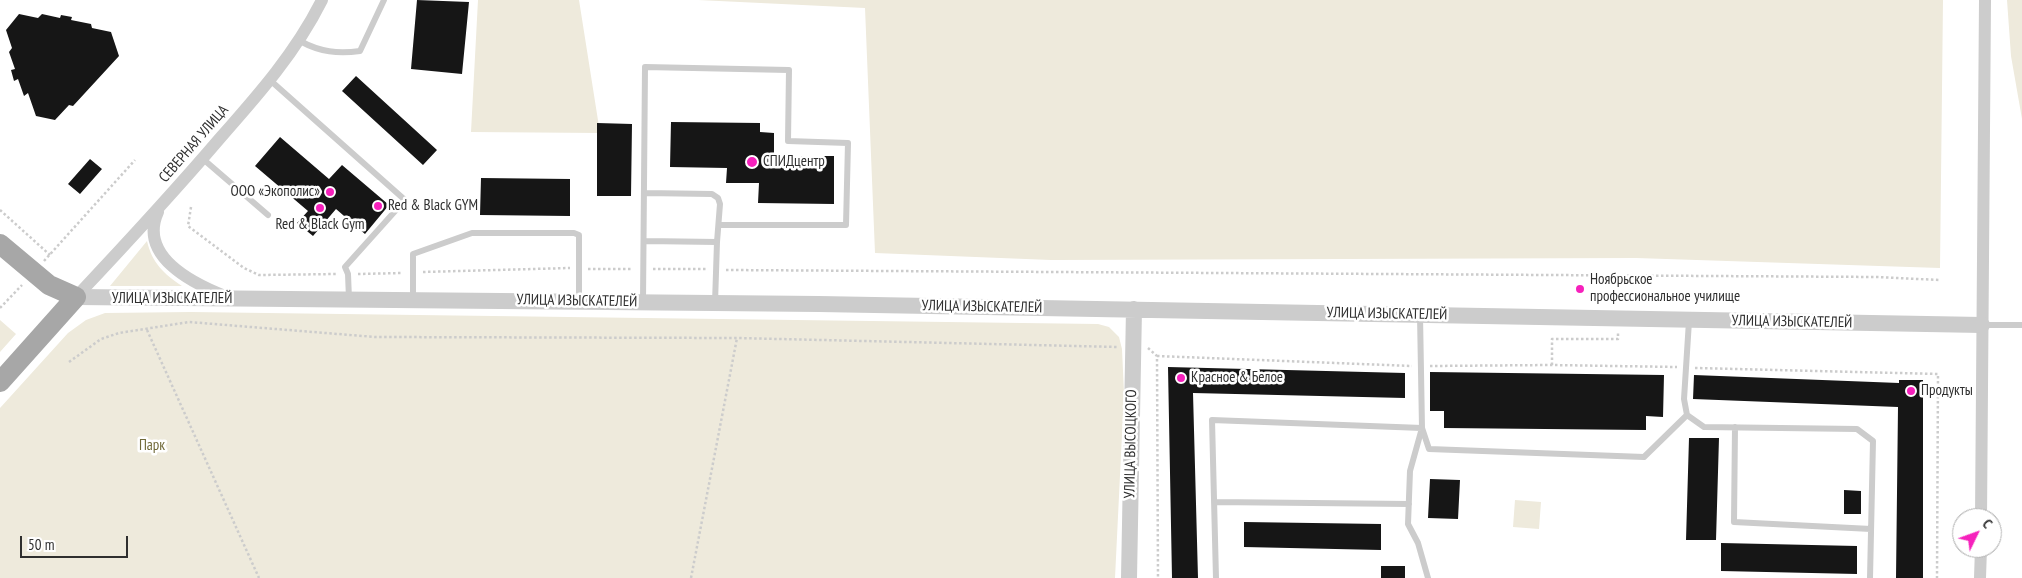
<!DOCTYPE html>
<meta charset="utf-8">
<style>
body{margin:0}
#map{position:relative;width:2022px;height:578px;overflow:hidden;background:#fff;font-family:"PT Sans Narrow",sans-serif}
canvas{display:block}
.north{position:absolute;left:1952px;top:508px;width:50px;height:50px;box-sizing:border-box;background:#fff;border:1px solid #acacac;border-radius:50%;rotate:48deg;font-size:14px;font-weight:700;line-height:20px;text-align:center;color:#2f2f2f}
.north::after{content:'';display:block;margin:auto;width:18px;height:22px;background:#f621bc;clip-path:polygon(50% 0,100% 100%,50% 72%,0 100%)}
.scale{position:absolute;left:20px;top:536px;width:108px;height:22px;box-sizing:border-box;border:2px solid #2f2f2f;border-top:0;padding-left:6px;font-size:15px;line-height:18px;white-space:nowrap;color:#2f2f2f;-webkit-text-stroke:4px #fff;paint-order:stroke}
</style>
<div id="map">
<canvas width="2022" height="578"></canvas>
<div class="north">С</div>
<div class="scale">50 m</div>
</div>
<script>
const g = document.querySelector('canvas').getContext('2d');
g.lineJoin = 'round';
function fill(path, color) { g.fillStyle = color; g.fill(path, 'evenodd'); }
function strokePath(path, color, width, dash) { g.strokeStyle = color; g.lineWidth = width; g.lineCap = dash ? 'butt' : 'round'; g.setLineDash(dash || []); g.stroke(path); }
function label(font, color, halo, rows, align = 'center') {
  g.font = font + ' "PT Sans Narrow",sans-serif'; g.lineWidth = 5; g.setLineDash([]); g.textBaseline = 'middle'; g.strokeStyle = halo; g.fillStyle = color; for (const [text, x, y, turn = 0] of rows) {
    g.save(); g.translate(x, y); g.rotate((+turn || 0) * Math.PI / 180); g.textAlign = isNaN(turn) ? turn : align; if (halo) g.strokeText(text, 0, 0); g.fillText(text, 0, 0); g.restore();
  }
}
fill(new Path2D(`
 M 478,0 L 579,0 L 600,133 L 471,132 Z
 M 698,0 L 1943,0 L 1940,268 L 1636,258 L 1051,260 L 875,253 L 865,8 Z
 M 2007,0 L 2022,0 L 2022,119 L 2011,56 Z
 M 147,241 C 152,263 164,274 182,286 L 110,286 Z
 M 191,312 L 1098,324 L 1109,327 L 1119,337 L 1122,349 L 1124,393 L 1115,578 L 0,578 L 0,408 L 68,333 L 86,320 L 105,313 Z
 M 0,320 L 16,334 L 0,352 Z
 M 1515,500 L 1541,502 L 1539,529 L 1513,527 Z`), '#eeeadc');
fill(new Path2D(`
 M 417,0 L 469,2 L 462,74 L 411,69 Z
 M 19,14 L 38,18 L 42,14 L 60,18 L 61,15 L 72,17 L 71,20 L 91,24 L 92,28 L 111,32 L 119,56 L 73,106 L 69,105 L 55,120 L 36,116 L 28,93 L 24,96 L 18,79 L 14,81 L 11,70 L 15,69 L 9,52 L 12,48 L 6,30 Z
 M 356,76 L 437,150 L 423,165 L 342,91 Z
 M 671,122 L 760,123 L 760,132 L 774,133 L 774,156 L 834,156 L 834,204 L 758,203 L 759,183 L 726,183 L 727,168 L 670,167 Z
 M 597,123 L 632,124 L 631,196 L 597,196 Z
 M 280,137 L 329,179 L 342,165 L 389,205 L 365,234 L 336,209 L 313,236 L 297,223 L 308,211 L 255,166 Z
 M 90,159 L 102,169 L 80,194 L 68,184 Z
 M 481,178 L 570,179 L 570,216 L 480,215 Z
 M 1168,367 L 1405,373 L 1405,398 L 1193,393 L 1198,578 L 1172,578 Z
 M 1430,372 L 1664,375 L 1663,417 L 1646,416 L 1646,430 L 1444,428 L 1444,411 L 1430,411 Z
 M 1694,375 L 1899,383 L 1899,380 L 1923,380 L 1923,578 L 1896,578 L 1898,407 L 1693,399 Z
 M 1689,438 L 1719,438 L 1716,540 L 1686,540 Z
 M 1430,479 L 1460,480 L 1458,519 L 1428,518 Z
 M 1844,490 L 1861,491 L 1861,514 L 1844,514 Z
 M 1244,522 L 1381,524 L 1381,550 L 1244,547 Z
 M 1721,543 L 1857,546 L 1857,574 L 1721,571 Z
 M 1381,566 L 1405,566 L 1405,578 L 1381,578 Z`), '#161616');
strokePath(new Path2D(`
 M 191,207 L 188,226 L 244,268 L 259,275 L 338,274
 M 0,210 L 50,255
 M 44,261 L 135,160
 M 588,269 L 633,269
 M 653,269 L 708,269
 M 726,270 L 1877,277 L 1939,280
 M 423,272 L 570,268
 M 358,274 L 403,273
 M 0,308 L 22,285
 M 147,330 L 259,578
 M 1148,348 L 1157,356 L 1158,578
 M 1157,356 L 1412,366
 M 69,362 L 101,339 L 119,333 L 189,322 L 375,337 L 737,338 L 1118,347
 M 1552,365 L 1552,339 L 1618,339 L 1618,332
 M 1430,366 L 1552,365 L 1677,367
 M 1695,368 L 1938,374 L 1937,578
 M 691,578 L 737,338`), '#ccc', 2.5, [2.5, 2.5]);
strokePath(new Path2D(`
 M 300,41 C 320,52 338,54 360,51 L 384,0
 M 271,81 L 405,200 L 345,267 L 348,274 L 349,299
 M 203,159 L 268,215
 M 645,193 L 712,194 L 718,198 L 720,204 L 717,242
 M 645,241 L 717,242 L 715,303
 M 413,299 L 413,254 L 472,233 L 574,233 L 579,235 L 579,301
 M 643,301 L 645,67 L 789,70 L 788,141 L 848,143 L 846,225 L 719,225
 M 1689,321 L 1684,399 L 1687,415 L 1704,427 L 1857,429 L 1873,441 L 1870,578
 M 1983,325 L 2022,325
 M 1735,427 L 1734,522 L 1871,529
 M 1214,502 L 1409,504
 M 1216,578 L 1212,420 L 1422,428 L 1420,315
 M 1428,578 L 1418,543 L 1408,524 L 1410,471 L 1422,428 L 1429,449 L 1644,457 L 1687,415`), '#ccc', 6);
strokePath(new Path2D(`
 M 158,212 C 138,256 192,283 225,296
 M 76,297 C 125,245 174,192 221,137 C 259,94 296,52 322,0
 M 1981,518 L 1985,0
 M 1980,578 L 1981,548`), '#ccc', 12);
strokePath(new Path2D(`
 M 76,297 L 819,304 L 1982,325
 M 1129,578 L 1134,309`), '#ccc', 16);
strokePath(new Path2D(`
 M 0,244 L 49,285 L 76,297 L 0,382`), '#a7a7a7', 20);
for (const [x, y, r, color] of [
 [752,162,6,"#f621bc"],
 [330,192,5,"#f621bc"],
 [378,206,5,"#f621bc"],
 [320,208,5,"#f621bc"],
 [1580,289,5,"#f621bc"],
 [1181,378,5,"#f621bc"],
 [1911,391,5,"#f621bc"]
]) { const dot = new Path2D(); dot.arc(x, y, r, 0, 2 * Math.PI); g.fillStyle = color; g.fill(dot); strokePath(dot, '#fff', 2); }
label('15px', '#2f2f2f', '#fff', [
 ["СЕВЕРНАЯ УЛИЦА",194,144,-49],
 ["УЛИЦА ИЗЫСКАТЕЛЕЙ",172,299],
 ["УЛИЦА ИЗЫСКАТЕЛЕЙ",577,301,1],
 ["УЛИЦА ИЗЫСКАТЕЛЕЙ",982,307,1],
 ["УЛИЦА ИЗЫСКАТЕЛЕЙ",1387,314,1],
 ["УЛИЦА ИЗЫСКАТЕЛЕЙ",1792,322,1],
 ["УЛИЦА ВЫСОЦКОГО",1131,444,-89]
]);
label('15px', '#2f2f2f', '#fff', [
 ["СПИДцентр",763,162],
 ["ООО «Экополис»",320,192,"right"],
 ["Red & Black GYM",388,206],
 ["Red & Black Gym",320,225,"center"],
 ["Ноябрьское",1590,280],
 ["профессиональное училище",1590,297],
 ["Красное & Белое",1191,378],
 ["Продукты",1921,391]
], 'left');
label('15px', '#706938', '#fff', [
 ["Парк",152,446]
]);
</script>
